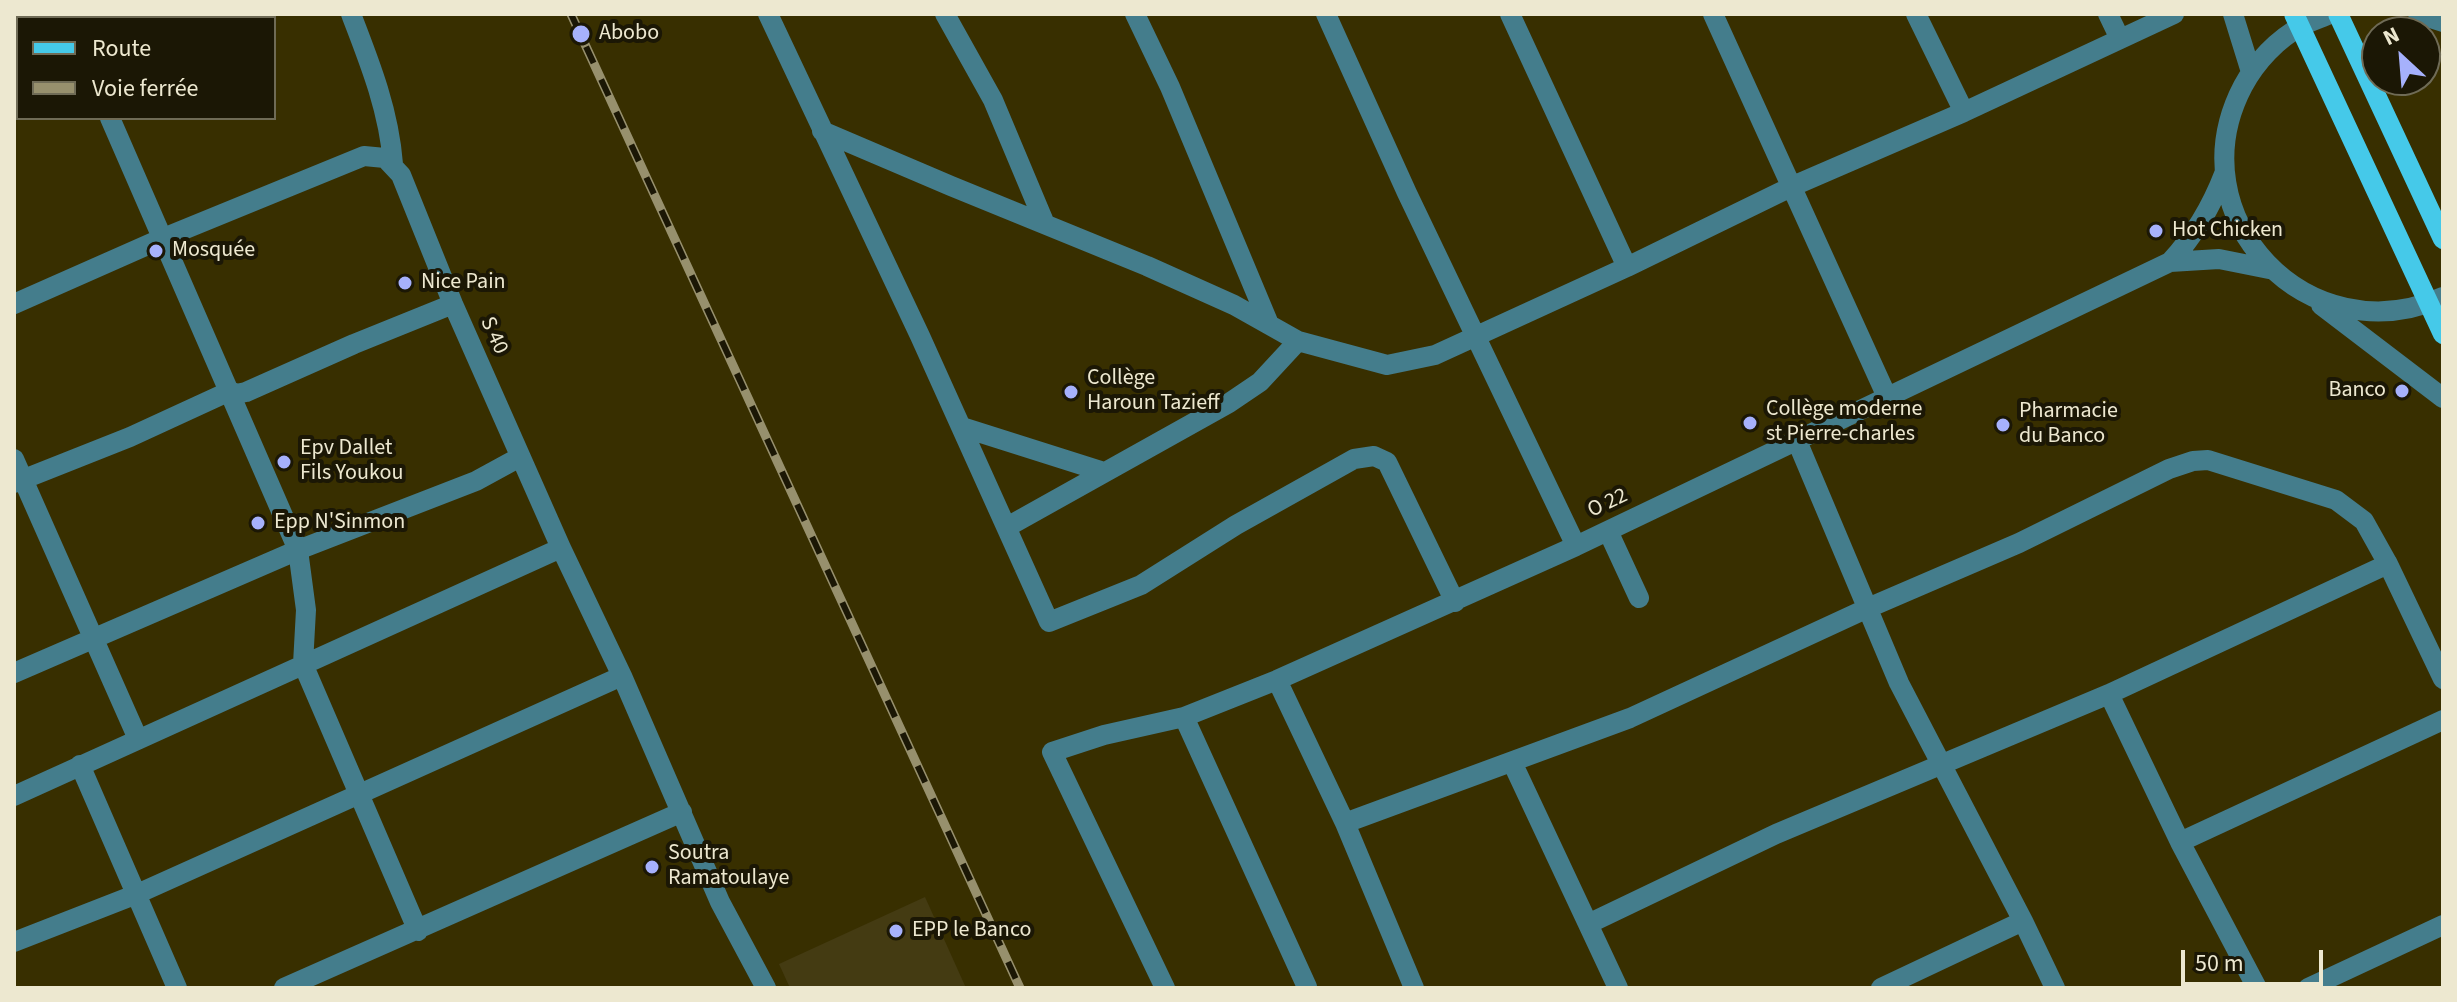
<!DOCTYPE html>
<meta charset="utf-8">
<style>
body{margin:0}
#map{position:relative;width:2457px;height:1002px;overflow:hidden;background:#382f00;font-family:"Source Sans 3",sans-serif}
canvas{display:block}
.frame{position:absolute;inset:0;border:16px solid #ede8d0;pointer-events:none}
.legend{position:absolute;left:16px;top:16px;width:260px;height:104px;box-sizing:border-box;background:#1b1705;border:2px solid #6f6b56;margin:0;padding:10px 14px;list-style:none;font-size:24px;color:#ede8d0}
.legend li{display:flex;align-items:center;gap:16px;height:40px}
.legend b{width:40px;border:2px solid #6f6b56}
.north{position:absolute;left:2361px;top:16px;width:80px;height:80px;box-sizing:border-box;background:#1b1705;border:2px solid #6f6b56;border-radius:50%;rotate:334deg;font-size:22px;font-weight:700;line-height:32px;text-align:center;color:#ede8d0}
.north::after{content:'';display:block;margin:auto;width:28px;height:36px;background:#a6b1fc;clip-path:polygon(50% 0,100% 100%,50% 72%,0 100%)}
.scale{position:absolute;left:2181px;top:950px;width:142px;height:36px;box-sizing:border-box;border:4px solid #ede8d0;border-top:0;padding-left:10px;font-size:24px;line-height:28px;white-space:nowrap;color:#ede8d0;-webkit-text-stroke:6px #1b1705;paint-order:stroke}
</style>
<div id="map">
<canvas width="2457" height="1002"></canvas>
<div class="frame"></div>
<ul class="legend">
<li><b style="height:10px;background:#45c9e9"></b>Route</li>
<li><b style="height:10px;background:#97906d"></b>Voie ferrée</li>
</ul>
<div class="north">N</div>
<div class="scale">50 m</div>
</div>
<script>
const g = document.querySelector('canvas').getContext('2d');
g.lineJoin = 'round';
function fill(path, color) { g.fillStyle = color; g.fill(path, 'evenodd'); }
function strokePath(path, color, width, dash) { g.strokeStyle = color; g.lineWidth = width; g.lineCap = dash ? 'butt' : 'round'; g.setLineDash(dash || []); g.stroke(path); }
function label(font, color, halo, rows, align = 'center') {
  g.font = font + ' "Source Sans 3",sans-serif'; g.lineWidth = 8; g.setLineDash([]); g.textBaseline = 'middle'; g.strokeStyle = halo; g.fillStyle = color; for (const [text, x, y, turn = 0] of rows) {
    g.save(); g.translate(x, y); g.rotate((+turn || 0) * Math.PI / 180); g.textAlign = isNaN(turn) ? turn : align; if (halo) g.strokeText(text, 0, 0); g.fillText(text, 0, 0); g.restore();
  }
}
fill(new Path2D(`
 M 925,897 L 966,988 L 790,988 L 779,964 Z`), '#443b12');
strokePath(new Path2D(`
 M 64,14 L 66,18
 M 351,14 C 370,63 389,111 393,164
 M 768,14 L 920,336 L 1049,622 L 1141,585 L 1236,525 L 1354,459 L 1374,456 L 1387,462 L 1455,602
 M 945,14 L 993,100 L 1045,224
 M 1135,14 L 1170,87 L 1269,324
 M 1326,14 L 1407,193 L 1576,546
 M 1510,14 L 1627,267
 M 1713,14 L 1888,399
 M 1916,14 L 1964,112
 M 2108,14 L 2120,39
 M 2233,14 L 2251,72
 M 2330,14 C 2321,18 2311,21 2302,26 C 2277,39 2256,62 2243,86 C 2174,217 2309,357 2443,297
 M 2418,14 L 2443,22
 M 14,87 L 18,85
 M 110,118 L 298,550 L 306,610 L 303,664 L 418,931
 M 822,131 L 951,186 L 1147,266 L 1234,305 L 1298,341 L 1387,365 L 1435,355 L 1627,267 L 1793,186 L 1964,112 L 2174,14
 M 2170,262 L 2219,259 L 2269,269
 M 14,304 L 161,239 L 364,156 L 385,158 L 401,175 L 453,304 L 561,548 L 622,676 L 720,902 L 766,988
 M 2321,305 L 2443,398
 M 962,427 L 1104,472
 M 1797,441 L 1899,683 L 2023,921 L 2055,988
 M 14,459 L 138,739
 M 14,483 L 130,437 L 230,391 L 236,394 L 246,392 L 354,344 L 453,304
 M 1007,527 L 1229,403 L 1260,382 L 1298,341
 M 1608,531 L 1639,598
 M 14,673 L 298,550 L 476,481 L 520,457
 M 1277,680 L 1345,823 L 1414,988
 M 2109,694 L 2180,842 L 2257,988
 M 1184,717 L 1307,987
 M 1512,762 L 1588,924
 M 80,765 L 177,988
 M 14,796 L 561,548
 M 1345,823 L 1630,718 L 1868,608 L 2019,543 L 2169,469 L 2193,461 L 2208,460 L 2336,500 L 2364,521 L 2388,564 L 2443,679
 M 2180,842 L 2443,720
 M 14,942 L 137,894 L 622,676
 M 284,988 L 682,812
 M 1165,988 L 1052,752 L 1104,735 L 1184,717 L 1277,680 L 1576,546 L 2170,262 C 2195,235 2211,208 2224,174
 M 1618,988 L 1588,924 L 1776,834 L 2109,694 L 2388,564
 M 1881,988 L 2023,921
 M 2308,988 L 2443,925`), '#447d8c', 20);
strokePath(new Path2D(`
 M 2294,14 L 2443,334
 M 2338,14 L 2443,239`), '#45c9e9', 20);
const rail = new Path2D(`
 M 571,14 L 1020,988`);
strokePath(rail, '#97906d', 9);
strokePath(rail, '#1b1705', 6, [18]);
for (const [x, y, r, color] of [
 [581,34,10,"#a6b1fc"],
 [2156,231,8,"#a6b1fc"],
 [156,251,8,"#a6b1fc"],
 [405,283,8,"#a6b1fc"],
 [2402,391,8,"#a6b1fc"],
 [1071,392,8,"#a6b1fc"],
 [1750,423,8,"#a6b1fc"],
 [2003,425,8,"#a6b1fc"],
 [284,462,8,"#a6b1fc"],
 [258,523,8,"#a6b1fc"],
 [652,867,8,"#a6b1fc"],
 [896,931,8,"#a6b1fc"]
]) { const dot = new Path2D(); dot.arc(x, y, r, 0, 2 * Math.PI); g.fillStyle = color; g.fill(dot); strokePath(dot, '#1b1705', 3); }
label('22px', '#ede8d0', '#1b1705', [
 ["Abobo",599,34],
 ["Hot Chicken",2172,231],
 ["Mosquée",172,251],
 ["Nice Pain",421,283],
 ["Collège",1087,379],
 ["Haroun Tazieff",1087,404],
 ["Banco",2386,391,"right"],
 ["Collège moderne",1766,410],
 ["st Pierre-charles",1766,435],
 ["Pharmacie",2019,412],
 ["du Banco",2019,437],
 ["Epv Dallet",300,449],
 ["Fils Youkou",300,474],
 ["Epp N'Sinmon",274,523],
 ["Soutra",668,854],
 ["Ramatoulaye",668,879],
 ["EPP le Banco",912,931]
], 'left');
label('22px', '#ede8d0', '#1b1705', [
 ["S 40",493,336,66],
 ["O 22",1608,504,-25]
]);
</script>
